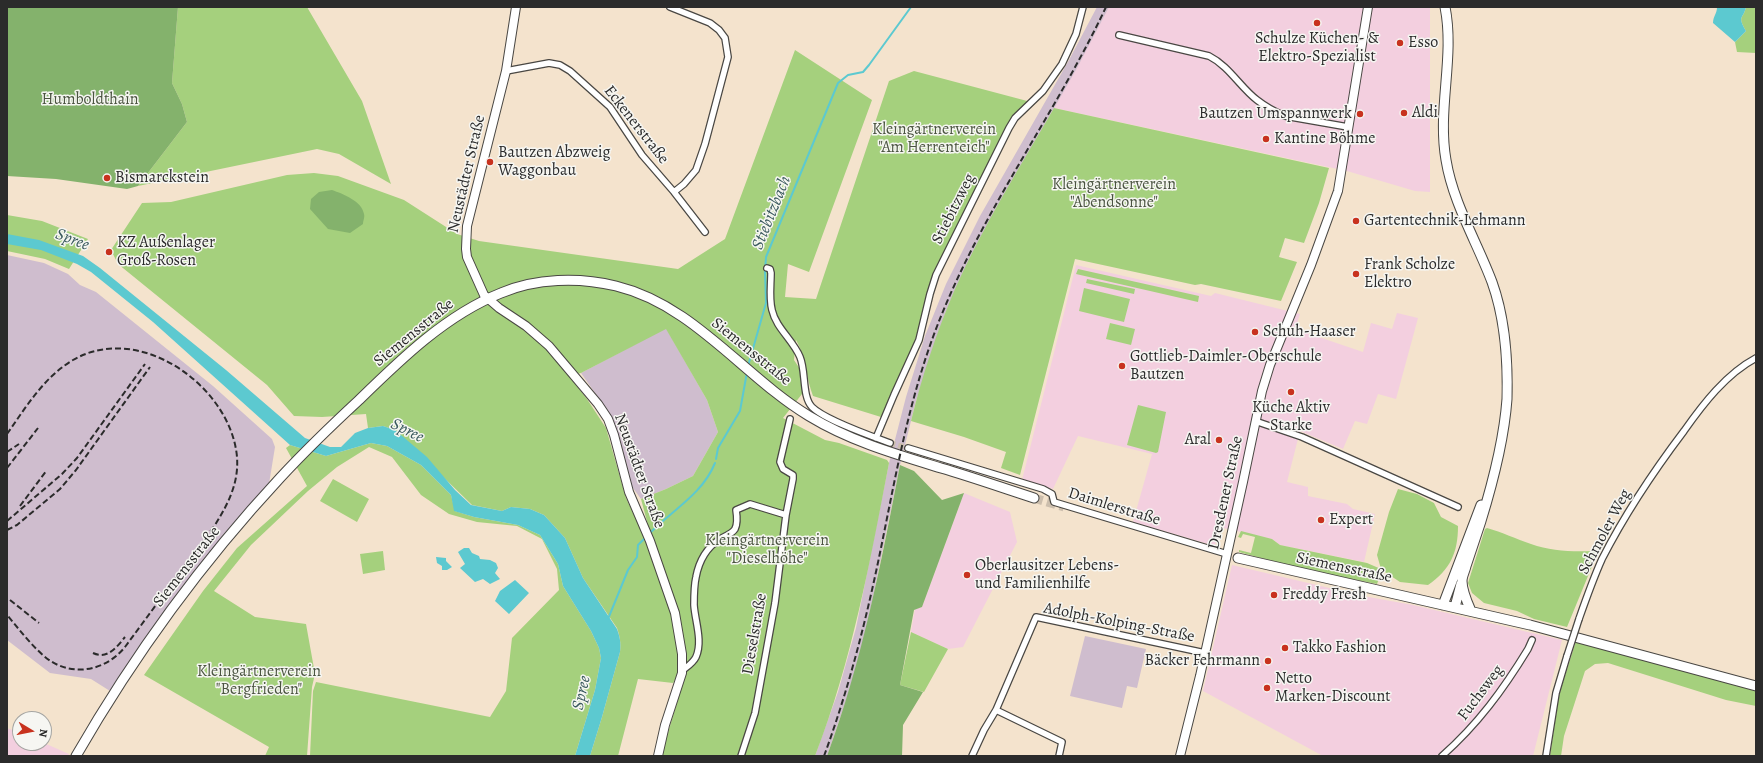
<!DOCTYPE html>
<meta charset="utf-8">
<style>
body{margin:0}
#map{position:relative;width:1763px;height:763px;overflow:hidden;background:#f4e3cd;font-family:Alegreya,serif}
canvas{display:block}
.frame{position:absolute;inset:0;border:8px solid #2b2b2b;pointer-events:none}
.north{position:absolute;left:12px;top:711px;width:40px;height:40px;box-sizing:border-box;background:#f6f6f2;border:1px solid #a5a5a2;border-radius:50%;rotate:100deg;font-size:11px;font-weight:700;line-height:16px;text-align:center;color:#2b2b2b}
.north::after{content:'';display:block;margin:auto;width:14px;height:18px;background:#c8321e;clip-path:polygon(50% 0,100% 100%,50% 72%,0 100%)}
</style>
<div id="map">
<canvas width="1763" height="763"></canvas>
<div class="frame"></div>
<div class="north">N</div>
</div>
<script>
const g = document.querySelector('canvas').getContext('2d');
g.lineJoin = 'round';
function fill(path, color) { g.fillStyle = color; g.fill(path, 'evenodd'); }
function strokePath(path, color, width, dash) { g.strokeStyle = color; g.lineWidth = width; g.lineCap = dash ? 'butt' : 'round'; g.setLineDash(dash || []); g.stroke(path); }
function label(font, color, halo, rows, align = 'center') {
  g.font = font + ' Alegreya,serif'; g.lineWidth = 3; g.setLineDash([]); g.textBaseline = 'middle'; g.strokeStyle = halo; g.fillStyle = color; for (const [text, x, y, turn = 0] of rows) {
    g.save(); g.translate(x, y); g.rotate((+turn || 0) * Math.PI / 180); g.textAlign = isNaN(turn) ? turn : align; if (halo) g.strokeText(text, 0, 0); g.fillText(text, 0, 0); g.restore();
  }
}
fill(new Path2D(`
 M 1109,7 L 1430,7 L 1430,192 L 1415,191 L 1347,171 L 1054,108 Z
 M 1076,265 L 1211,296 L 1215,293 L 1300,314 L 1295,329 L 1363,352 L 1371,323 L 1392,329 L 1397,313 L 1418,318 L 1396,399 L 1378,394 L 1367,424 L 1355,421 L 1343,449 L 1300,431 L 1287,482 L 1308,487 L 1308,496 L 1347,504 L 1353,509 L 1375,514 L 1364,562 L 1280,545 L 1272,539 L 1219,527 L 1215,546 L 1133,522 L 1152,454 L 1078,436 L 1053,489 L 1022,480 Z
 M 964,493 L 1010,512 L 1017,542 L 963,647 L 948,649 L 911,632 L 915,609 L 922,607 Z
 M 1232,565 L 1363,596 L 1413,605 L 1562,640 L 1533,756 L 1323,756 L 1203,691 Z
 M 7,728 L 20,733 L 20,743 L 44,743 L 69,754 L 68,756 L 7,756 Z`), '#f3cfdf');
fill(new Path2D(`
 M 1097,7 L 1109,7 L 1077,68 L 990,221 L 956,288 L 945,314 L 916,401 L 900,465 L 866,632 L 849,692 L 827,756 L 815,756 L 838,692 L 856,628 L 889,463 L 906,397 L 925,336 L 946,284 L 980,216 L 1069,60 Z
 M 7,255 L 44,263 L 68,274 L 80,285 L 96,292 L 213,386 L 272,439 L 275,447 L 269,484 L 210,553 L 154,626 L 110,691 L 91,679 L 50,673 L 7,640 Z
 M 666,328 L 707,400 L 718,432 L 693,476 L 666,489 L 641,499 L 630,484 L 602,403 L 581,373 Z
 M 1085,636 L 1146,649 L 1137,688 L 1127,686 L 1122,708 L 1070,696 Z`), '#cfbdce');
fill(new Path2D(`
 M 178,7 L 307,7 L 362,101 L 391,184 L 339,154 L 317,149 L 138,186 L 187,122 L 182,104 L 172,83 Z
 M 1746,7 L 1756,7 L 1756,53 L 1737,52 L 1735,42 L 1746,31 C 1737,15 1743,20 1746,7 Z
 M 795,50 L 872,100 L 809,272 L 788,264 L 785,297 L 816,299 L 889,81 L 914,71 L 1031,102 L 1014,117 L 948,246 L 911,356 L 881,417 L 813,396 C 806,378 806,357 796,340 L 794,360 L 800,369 L 803,381 L 802,394 L 783,418 L 825,440 L 839,443 L 887,460 L 889,463 C 870,562 852,661 815,756 L 661,756 L 685,676 L 686,661 L 678,612 L 649,529 L 641,499 L 666,489 L 693,476 L 718,432 L 707,400 L 666,329 L 581,373 L 569,376 L 587,399 L 606,428 L 626,498 L 649,547 L 673,615 L 680,655 L 678,675 L 673,683 L 638,679 L 618,756 L 590,756 L 602,717 L 620,652 C 621,643 620,637 617,628 L 583,578 L 565,538 L 544,515 L 530,509 L 511,507 L 502,511 L 472,505 L 395,430 L 383,426 L 368,428 L 366,414 L 322,417 L 294,416 L 267,385 L 118,264 L 111,250 L 142,203 L 171,202 L 287,175 L 314,173 L 338,176 L 404,200 L 457,234 L 479,241 L 678,269 L 725,239 Z
 M 1054,108 L 1329,168 L 1319,203 L 1304,243 L 1285,238 L 1279,257 L 1297,262 L 1281,301 L 1201,284 L 1195,285 L 1075,259 L 1020,475 L 1001,468 L 1006,452 L 964,437 L 911,421 C 922,376 937,331 955,289 C 983,226 1020,167 1054,108 Z
 M 7,215 L 42,221 L 88,239 L 69,269 L 45,259 L 7,251 Z
 M 1078,269 L 1199,296 L 1198,302 L 1076,274 Z
 M 1087,279 L 1135,289 L 1134,294 L 1086,283 Z
 M 1084,288 L 1130,299 L 1124,322 L 1079,311 Z
 M 1110,323 L 1135,329 L 1131,345 L 1106,339 Z
 M 1138,405 L 1166,412 L 1158,452 L 1156,453 L 1127,445 Z
 M 371,443 L 387,446 L 421,465 L 451,495 L 455,511 L 474,517 L 518,525 L 540,535 L 558,564 L 563,586 L 591,631 L 599,648 L 601,658 L 595,690 L 575,756 L 310,756 L 313,691 L 316,682 L 490,717 L 506,691 L 512,638 L 559,590 L 557,569 L 542,539 L 517,526 L 477,522 L 449,514 L 421,495 L 392,457 L 369,447 L 337,467 L 308,491 L 251,545 L 214,591 L 255,617 L 306,624 L 315,674 L 312,687 L 307,756 L 265,756 L 269,747 L 144,675 L 203,591 L 237,548 L 307,486 L 286,448 L 290,445 L 326,456 Z
 M 333,479 L 369,499 L 357,522 L 320,501 Z
 M 1398,489 L 1417,494 L 1434,503 L 1441,517 L 1458,526 C 1458,553 1450,570 1428,585 L 1400,582 L 1382,570 L 1377,584 L 1275,564 L 1268,560 L 1239,552 L 1239,550 L 1251,553 L 1255,537 L 1243,534 L 1241,538 L 1238,537 L 1241,531 L 1272,539 L 1280,545 L 1367,563 L 1381,569 L 1377,555 L 1389,512 Z
 M 1487,528 C 1502,532 1516,539 1531,544 C 1551,551 1572,552 1593,551 L 1595,552 L 1595,559 L 1567,627 L 1534,619 L 1517,611 L 1484,603 L 1472,593 L 1468,583 L 1485,529 Z
 M 383,551 L 385,570 L 363,574 L 360,554 Z
 M 911,632 L 948,649 L 924,692 L 900,685 Z
 M 1576,641 L 1756,691 L 1756,706 L 1726,700 L 1608,663 L 1595,664 L 1585,671 L 1564,736 L 1561,756 L 1550,756 L 1559,695 Z`), '#a5d07d');
fill(new Path2D(`
 M 7,7 L 178,7 L 172,83 L 182,104 L 187,122 L 138,186 L 127,189 L 56,179 L 7,176 Z
 M 332,190 C 343,194 362,201 364,214 C 365,217 363,221 363,224 L 350,233 L 328,229 L 310,209 L 311,199 L 319,192 Z
 M 900,465 L 914,471 L 942,500 L 964,493 L 922,607 L 914,610 L 900,685 L 923,692 L 903,725 L 902,756 L 827,756 C 862,662 881,564 900,465 Z`), '#84b26c');
fill(new Path2D(`
 M 1717,7 L 1746,7 C 1743,20 1737,15 1746,31 L 1735,42 L 1713,23 C 1713,16 1717,14 1717,7 Z
 M 7,234 L 39,240 L 83,256 L 100,268 L 226,370 L 305,438 L 330,447 L 341,447 L 355,433 L 368,428 L 383,426 L 395,430 L 427,457 L 455,490 L 471,505 L 502,511 L 511,507 L 530,509 L 544,515 L 565,538 L 583,578 L 617,629 C 620,637 621,643 620,652 L 602,717 L 590,756 L 575,756 L 595,690 L 601,658 L 599,648 L 591,631 L 563,586 L 558,564 L 540,535 L 518,525 L 474,517 L 454,511 L 451,495 L 421,465 L 387,446 L 371,443 L 326,456 L 290,445 L 153,322 L 91,272 L 77,264 L 41,250 L 7,244 Z
 M 464,548 L 469,548 L 472,553 L 479,556 L 480,559 L 490,560 L 496,563 L 498,568 L 495,573 L 500,579 L 490,584 L 483,579 L 475,582 L 460,568 L 465,564 L 458,552 Z
 M 436,557 L 446,558 L 446,561 L 452,567 L 447,570 L 442,570 L 442,566 L 437,563 Z
 M 515,580 L 529,593 L 509,614 L 495,601 L 500,591 Z`), '#5cc9d0');
strokePath(new Path2D(`
 M 748,366 L 766,303 L 765,271 L 766,257 L 838,83 L 848,75 L 863,72 L 869,65 L 911,7
 M 716,459 L 718,448 L 740,411 L 747,372
 M 649,534 C 672,510 702,495 715,463
 M 608,619 L 628,570 L 637,557 L 638,545 L 646,537`), '#5cc9d0', 2);
strokePath(new Path2D(`
 M 890,443 L 908,448`), '#ccbead', 5.5, [5.5, 3]);
strokePath(new Path2D(`
 M 1034,498 L 1064,507`), '#ccbead', 9, [9, 4.5]);
const street = new Path2D(`
 M 670,7 L 710,23 L 719,30 L 725,38 L 728,57 L 705,144 L 696,170 L 684,184 L 674,192
 M 1119,35 L 1209,56 C 1229,66 1240,87 1257,100 C 1266,107 1275,112 1285,116 L 1348,127
 M 506,71 L 549,63 L 560,65 L 570,71 L 610,107 L 642,155 L 674,192 L 705,232
 M 767,268 L 770,269 L 771,273 C 771,285 769,298 772,310 C 776,328 793,340 800,357 C 806,371 802,397 812,407 C 825,420 871,436 890,443
 M 1255,421 L 1302,437 L 1458,507
 M 876,438 L 894,395 L 919,340 L 930,294 L 936,275 L 1009,128 L 1015,118 L 1043,91 L 1062,64 L 1076,34 L 1083,7
 M 908,448 L 1043,489 L 1052,494 L 1054,502 L 1227,554
 M 1579,619 C 1586,599 1593,579 1602,559 C 1625,514 1653,472 1684,431 C 1703,404 1726,374 1756,358
 M 683,670 C 688,666 693,663 696,657 C 703,641 695,621 694,605 C 694,595 694,586 696,577 C 699,561 706,548 720,539 C 725,536 732,534 735,529 C 738,523 737,516 736,510 L 750,504 L 786,515
 M 996,710 L 1062,742 L 1059,756
 M 741,756 L 755,713 L 775,603 L 786,515 L 793,479 L 793,475 L 783,469 L 780,462 L 790,419
 M 972,756 L 984,730 L 996,710 L 1036,617 L 1205,653
 M 1442,756 C 1478,724 1503,690 1528,649 L 1532,640
 M 1546,756 L 1556,693 L 1567,656`);
const secondary = new Path2D(`
 M 516,7 L 506,71 L 467,226 L 466,249 L 467,257 L 484,295 L 499,308 L 526,326 L 549,346 L 598,404 L 608,419 L 614,435 L 629,492 L 650,541 L 675,613 L 682,654 L 682,673 L 665,725 L 658,756
 M 1180,756 L 1200,676 L 1243,482 L 1262,391 L 1270,365 L 1311,265 L 1338,191 L 1368,7`);
const primary = new Path2D(`
 M 1445,7 C 1455,57 1437,109 1446,160 C 1453,203 1477,242 1492,282 C 1505,318 1508,361 1507,399 C 1504,441 1493,482 1481,521 C 1476,536 1471,551 1466,566 C 1465,571 1462,576 1462,581 C 1462,591 1467,602 1471,611
 M 1238,558 L 1530,625 L 1756,686
 M 1443,605 L 1481,505
 M 1455,607 L 1461,584
 M 76,756 C 133,657 202,562 280,478 C 305,451 332,425 359,400 C 401,359 446,315 501,293 C 536,278 579,277 616,286 C 694,305 743,376 809,416 C 850,441 895,454 941,468 C 972,477 1003,488 1034,498`);
strokePath(street, '#494743', 8);
strokePath(secondary, '#494743', 10);
strokePath(primary, '#494743', 11);
strokePath(street, '#fff', 5.5);
strokePath(secondary, '#fff', 8);
strokePath(primary, '#fff', 9);
strokePath(new Path2D(`
 M 7,434 C 26,407 44,377 73,360 C 140,321 231,387 237,457 C 239,483 228,504 215,525 L 125,647 C 105,672 69,678 44,656 C 30,644 19,629 7,615
 M 7,452 L 19,444
 M 7,468 L 38,428
 M 20,506 L 47,470
 M 7,521 L 62,474 L 77,458 L 145,364
 M 7,530 L 17,525 L 60,489 L 76,470 L 150,367
 M 10,600 L 39,623
 M 93,653 C 107,660 117,647 125,637
 M 824,756 C 845,699 861,640 874,581 C 892,499 904,416 933,337 C 976,219 1053,119 1106,7`), '#2b2b2b', 2, [6, 3]);
const streetBridge = new Path2D(`
 M 1567,656 L 1579,619`);
strokePath(streetBridge, '#494743', 8, []);
strokePath(streetBridge, '#fff', 5.5);
for (const [x, y, r, color] of [
 [1317,23,4,"#c8321e"],
 [1400,43,4,"#c8321e"],
 [1404,113,4,"#c8321e"],
 [1360,114,4,"#c8321e"],
 [1266,139,4,"#c8321e"],
 [490,162,4,"#c8321e"],
 [107,178,4,"#c8321e"],
 [1356,221,4,"#c8321e"],
 [109,252,4,"#c8321e"],
 [1356,274,4,"#c8321e"],
 [1255,332,4,"#c8321e"],
 [1122,366,4,"#c8321e"],
 [1291,392,4,"#c8321e"],
 [1219,440,4,"#c8321e"],
 [1321,520,4,"#c8321e"],
 [967,575,4,"#c8321e"],
 [1274,595,4,"#c8321e"],
 [1285,648,4,"#c8321e"],
 [1268,661,4,"#c8321e"],
 [1267,688,4,"#c8321e"]
]) { const dot = new Path2D(); dot.arc(x, y, r, 0, 2 * Math.PI); g.fillStyle = color; g.fill(dot); strokePath(dot, '#f6f6f2', 1.5); }
label('16px', '#2b2b2b', '#f6f6f2', [
 ["Schulze Küchen- &",1317,39,"center"],
 ["Elektro-Spezialist",1317,57,"center"],
 ["Esso",1408,43],
 ["Aldi",1412,113],
 ["Bautzen Umspannwerk",1352,114,"right"],
 ["Kantine Böhme",1274,139],
 ["Bautzen Abzweig",498,153],
 ["Waggonbau",498,171],
 ["Bismarckstein",115,178],
 ["Gartentechnik-Lehmann",1364,221],
 ["KZ Außenlager",117,243],
 ["Groß-Rosen",117,261],
 ["Frank Scholze",1364,265],
 ["Elektro",1364,283],
 ["Schuh-Haaser",1263,332],
 ["Gottlieb-Daimler-Oberschule",1130,357],
 ["Bautzen",1130,375],
 ["Küche Aktiv",1291,408,"center"],
 ["Starke",1291,426,"center"],
 ["Aral",1211,440,"right"],
 ["Expert",1329,520],
 ["Oberlausitzer Lebens-",975,566],
 ["und Familienhilfe",975,584],
 ["Freddy Fresh",1282,595],
 ["Takko Fashion",1293,648],
 ["Bäcker Fehrmann",1260,661,"right"],
 ["Netto",1275,679],
 ["Marken-Discount",1275,697]
], 'left');
label('16px', '#4a5440', '#f6f6f2', [
 ["Humboldthain",90,100],
 ["Kleingärtnerverein",934,130],
 ["\"Am Herrenteich\"",934,148],
 ["Kleingärtnerverein",1114,185],
 ["\"Abendsonne\"",1114,203],
 ["Kleingärtnerverein",767,541],
 ["\"Dieselhöhe\"",767,559],
 ["Kleingärtnerverein",259,672],
 ["\"Bergfrieden\"",259,690]
]);
label('16px', '#2b2b2b', '#f6f6f2', [
 ["Eckenerstraße",636,125,52],
 ["Neustädter Straße",467,174,-77],
 ["Stiebitzweg",954,209,-63],
 ["Siemensstraße",414,333,-39],
 ["Siemensstraße",751,352,39],
 ["Neustädter Straße",639,471,70],
 ["Dresdener Straße",1226,493,-78],
 ["Daimlerstraße",1114,507,17],
 ["Schmoler Weg",1605,532,-62],
 ["Siemensstraße",187,567,-52],
 ["Siemensstraße",1344,568,12],
 ["Adolph-Kolping-Straße",1119,623,11],
 ["Dieselstraße",755,634,-80],
 ["Fuchsweg",1481,693,-53]
]);
label('italic 17px', '#3a5a5d', '#f6f6f2', [
 ["Stiebitzbach",772,213,-68],
 ["Spree",72,240,21],
 ["Spree",407,431,27],
 ["Spree",582,693,-77]
]);
</script>
